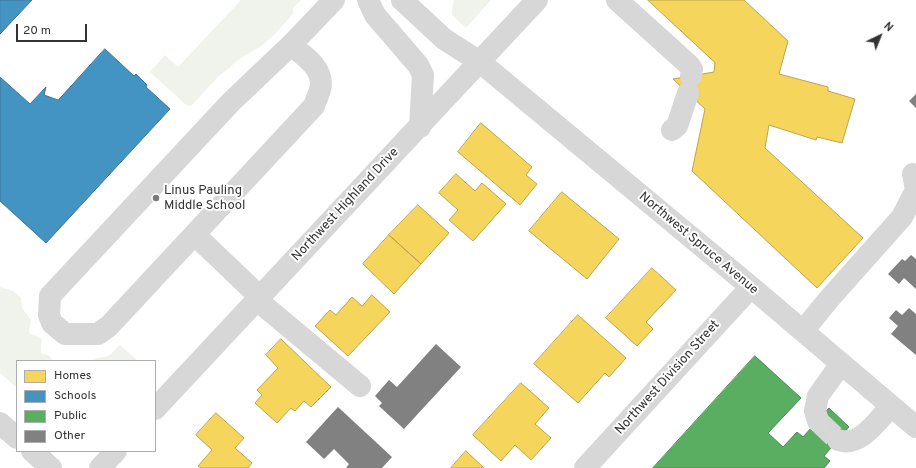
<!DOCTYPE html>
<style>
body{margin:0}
#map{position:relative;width:916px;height:468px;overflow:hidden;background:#fff;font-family:Overpass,sans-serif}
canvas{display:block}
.legend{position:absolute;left:16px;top:360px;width:140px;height:92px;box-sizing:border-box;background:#fff;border:1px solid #adadad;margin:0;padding:5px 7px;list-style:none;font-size:12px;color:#333}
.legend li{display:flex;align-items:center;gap:8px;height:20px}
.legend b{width:20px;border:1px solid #adadad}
.north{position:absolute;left:860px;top:16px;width:40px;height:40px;-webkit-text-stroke:3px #fff;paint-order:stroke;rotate:43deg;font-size:11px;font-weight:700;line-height:16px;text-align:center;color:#333}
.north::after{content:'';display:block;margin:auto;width:14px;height:18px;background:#333;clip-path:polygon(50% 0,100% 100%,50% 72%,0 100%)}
.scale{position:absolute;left:16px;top:24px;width:71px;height:18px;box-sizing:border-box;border:2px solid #333;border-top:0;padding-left:5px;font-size:12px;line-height:14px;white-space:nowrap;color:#333;-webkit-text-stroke:3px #fff;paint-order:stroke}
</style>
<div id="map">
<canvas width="916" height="468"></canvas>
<ul class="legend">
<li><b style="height:11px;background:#f6d55c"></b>Homes</li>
<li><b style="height:11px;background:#4393c3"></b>Schools</li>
<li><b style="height:11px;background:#5aae61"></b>Public</li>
<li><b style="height:11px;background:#818181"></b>Other</li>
</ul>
<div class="north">N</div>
<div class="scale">20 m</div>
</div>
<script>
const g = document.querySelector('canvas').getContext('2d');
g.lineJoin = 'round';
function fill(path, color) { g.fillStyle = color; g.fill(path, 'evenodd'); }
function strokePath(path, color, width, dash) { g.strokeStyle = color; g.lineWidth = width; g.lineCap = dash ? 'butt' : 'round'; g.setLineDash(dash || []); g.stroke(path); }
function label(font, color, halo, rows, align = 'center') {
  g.font = font + ' Overpass,sans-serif'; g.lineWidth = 4; g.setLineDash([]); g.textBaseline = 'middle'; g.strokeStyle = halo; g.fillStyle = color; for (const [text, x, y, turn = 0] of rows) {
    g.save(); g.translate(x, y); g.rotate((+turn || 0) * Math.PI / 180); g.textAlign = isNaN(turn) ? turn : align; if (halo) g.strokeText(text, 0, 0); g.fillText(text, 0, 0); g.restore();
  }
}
fill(new Path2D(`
 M 241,0 L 301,0 L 293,8 L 293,14 L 274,35 L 261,46 L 237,61 L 217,78 L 191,106 L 186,105 L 150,72 L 165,55 L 178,67 Z
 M 454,0 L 491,0 L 466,28 L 452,15 L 452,10 Z
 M 0,287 L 13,291 L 21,298 L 22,308 L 31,320 L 29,331 L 30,334 C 47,338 40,340 41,353 L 50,356 L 52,361 L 17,361 L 17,388 L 0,373 Z
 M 120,345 L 138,361 L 92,361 C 98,356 102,358 108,356 C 113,353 116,348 120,345 Z`), '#f0f3ec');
const homes = new Path2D(`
 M 648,0 L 744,0 L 788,41 L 779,74 L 828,87 L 828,91 L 855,99 L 842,143 L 817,137 L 816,140 L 769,125 L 765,148 L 863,238 L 817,288 L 692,171 L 705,109 L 673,79 L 714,72 L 715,63 Z
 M 481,123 L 532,167 L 526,175 L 537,184 L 520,205 L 458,152 Z
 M 456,174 L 475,191 L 482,183 L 506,204 L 473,241 L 449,220 L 458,210 L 439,193 Z
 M 562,192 L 619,239 L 587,279 L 529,231 Z
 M 418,205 L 449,233 L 421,264 L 389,235 Z
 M 389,235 L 421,264 L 394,294 L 363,264 Z
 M 652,268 L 676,290 L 646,322 L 653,329 L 637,346 L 606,318 Z
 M 372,295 L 390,312 L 348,356 L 315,326 L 330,310 L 336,315 L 352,297 L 362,306 Z
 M 578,315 L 626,358 L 609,377 L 605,373 L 578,403 L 534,364 Z
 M 281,339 L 331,387 L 311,407 L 304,401 L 295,411 L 291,408 L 277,423 L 255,403 L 262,395 L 257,390 L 278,368 L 266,355 Z
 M 521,383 L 549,408 L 535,424 L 551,438 L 531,460 L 515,445 L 501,461 L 473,435 Z
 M 216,413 L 244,438 L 235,448 L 252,463 L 248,468 L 201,468 L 198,466 L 212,450 L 196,435 Z
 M 466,451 L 484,468 L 451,468 Z`);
fill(homes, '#f6d55c');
strokePath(homes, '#bca450', 1);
const schools = new Path2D(`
 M 0,0 L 32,0 L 0,34 Z
 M 105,49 L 134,76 L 136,74 L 147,85 L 146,87 L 170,109 L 46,243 L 0,201 L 0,77 L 30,104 L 46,87 L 44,95 L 58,100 Z`);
fill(schools, '#4393c3');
strokePath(schools, '#3e7698', 1);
const public = new Path2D(`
 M 755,356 L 801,398 L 768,433 L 783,447 L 797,432 L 803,437 L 829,408 L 849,427 L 824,456 L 830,461 L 824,468 L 653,468 Z`);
fill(public, '#5aae61');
strokePath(public, '#4e8953', 1);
fill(new Path2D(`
 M 916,94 L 916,108 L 909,101 Z
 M 911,255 L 916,259 L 916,289 L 904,278 L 899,284 L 888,274 L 902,259 L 905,261 Z
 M 909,308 L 916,314 L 916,355 L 891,334 L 898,326 L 889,318 L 896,310 L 902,315 Z
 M 436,344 L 461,367 L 404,429 L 379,406 L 382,403 L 375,396 L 389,380 L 397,387 Z
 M 338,407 L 392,457 L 382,468 L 346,468 L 349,464 L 334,449 L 324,459 L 306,442 Z`), '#818181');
strokePath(new Path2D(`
 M 818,421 L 838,440`), '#d6d6d6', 22, [22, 11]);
strokePath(new Path2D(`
 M 368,0 L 375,15 L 418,65 L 423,75 L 420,127
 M 402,0 L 444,39 L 480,62 L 751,287 L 916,427
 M 617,0 L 689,65 L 692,69 L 691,76
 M 291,45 C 303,55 321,66 321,84 C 321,91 316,99 314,106 L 109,326 L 98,334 L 65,334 L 52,323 L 49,315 L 50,296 L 231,102 L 291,45 L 334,0
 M 672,130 L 677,126 L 688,93
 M 195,235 L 260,297
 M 257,300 L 360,386
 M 803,331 L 829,299 L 902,217 L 916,190 L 913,174
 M 155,409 L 537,0
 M 818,421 L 815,411 L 818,396 L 841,364
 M 0,423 L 17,438
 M 838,440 C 860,448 878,420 891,406
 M 32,451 L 51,468
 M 100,468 L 116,451
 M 585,468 L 751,287`), '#d7d7d7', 22);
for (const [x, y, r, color] of [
 [156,198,4,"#7a7a7a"]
]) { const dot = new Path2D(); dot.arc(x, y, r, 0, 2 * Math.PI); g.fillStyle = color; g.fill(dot); strokePath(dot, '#fff', 1.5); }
label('13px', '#333', '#fff', [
 ["Linus Pauling",164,191],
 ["Middle School",164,206]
], 'left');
label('13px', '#333', '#fff', [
 ["Northwest Highland Drive",346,205,-47],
 ["Northwest Spruce Avenue",698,244,40],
 ["Northwest Division Street",668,378,-48]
]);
</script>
